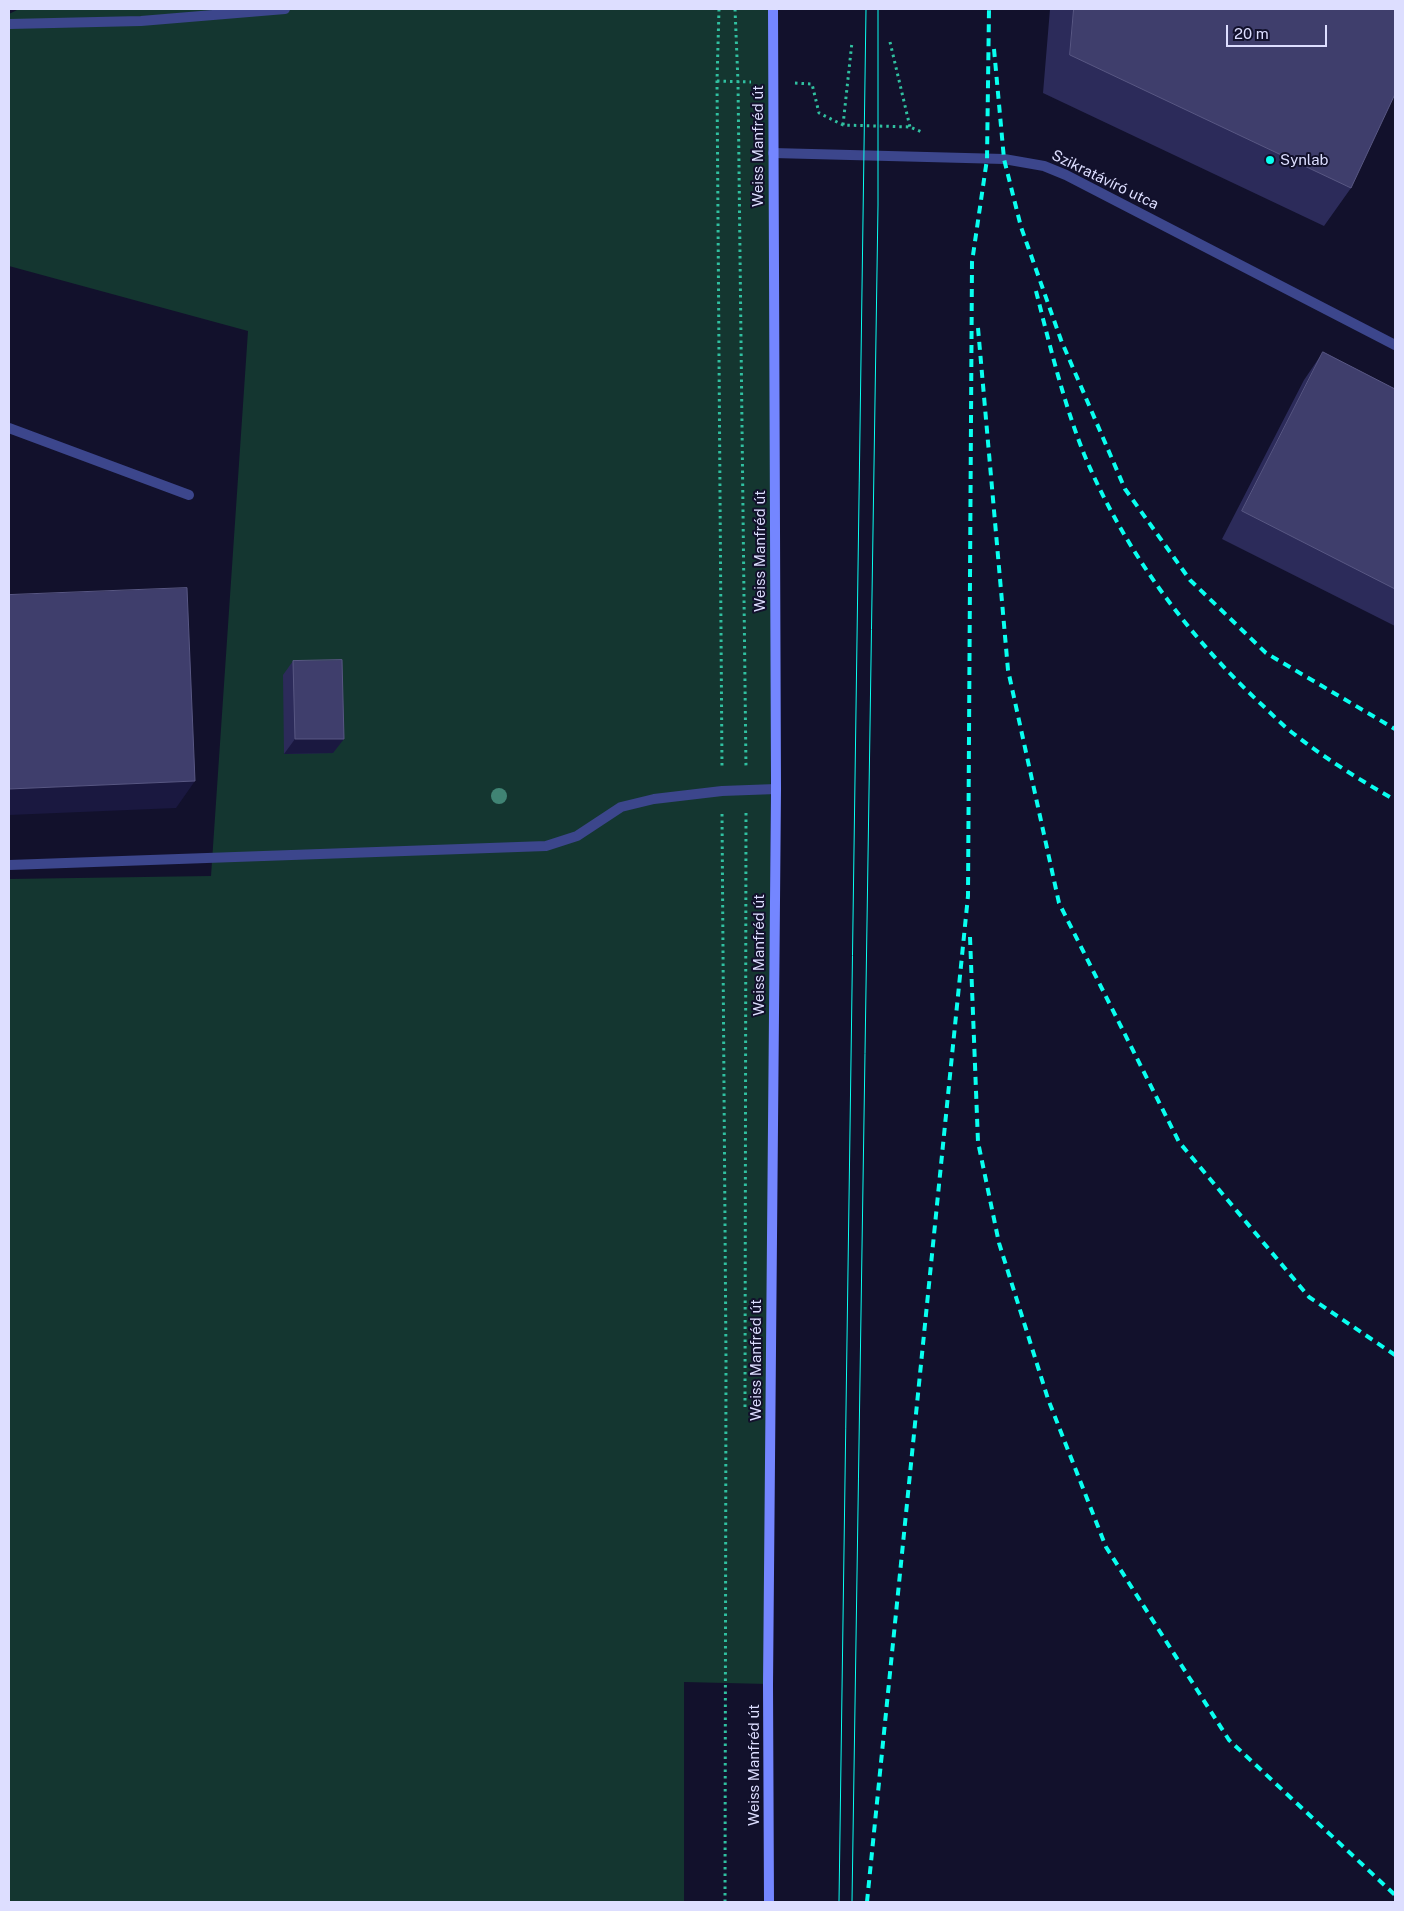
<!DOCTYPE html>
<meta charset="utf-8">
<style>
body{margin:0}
#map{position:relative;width:1404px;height:1911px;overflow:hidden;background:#12112c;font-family:"Public Sans",sans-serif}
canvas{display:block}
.frame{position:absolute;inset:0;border:10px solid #dddeff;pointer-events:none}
.scale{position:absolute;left:1226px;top:25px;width:101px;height:22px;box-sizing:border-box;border:2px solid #dddeff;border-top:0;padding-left:6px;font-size:15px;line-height:18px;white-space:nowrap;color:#dddeff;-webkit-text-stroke:4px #12112c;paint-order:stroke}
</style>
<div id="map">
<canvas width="1404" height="1911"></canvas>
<div class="frame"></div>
<div class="scale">20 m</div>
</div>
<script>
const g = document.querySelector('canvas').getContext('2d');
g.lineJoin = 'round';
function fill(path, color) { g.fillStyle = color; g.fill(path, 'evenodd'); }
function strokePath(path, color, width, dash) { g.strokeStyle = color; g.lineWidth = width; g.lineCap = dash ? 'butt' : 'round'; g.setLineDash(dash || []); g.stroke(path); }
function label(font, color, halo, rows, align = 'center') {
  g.font = font + ' "Public Sans",sans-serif'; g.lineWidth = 4; g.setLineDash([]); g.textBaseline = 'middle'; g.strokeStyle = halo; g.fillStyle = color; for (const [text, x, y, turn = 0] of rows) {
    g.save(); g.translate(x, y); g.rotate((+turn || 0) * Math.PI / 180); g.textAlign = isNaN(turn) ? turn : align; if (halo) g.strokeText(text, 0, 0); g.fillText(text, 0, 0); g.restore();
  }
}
fill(new Path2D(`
 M 19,9 L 773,9 L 768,1684 L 684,1682 L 684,1902 L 9,1902 L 9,879 L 211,876 L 248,331 L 9,266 L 9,14 Z`), '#143630');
strokePath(new Path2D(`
 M 719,9 L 717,81 L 722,768
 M 735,9 L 738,82 L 746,769
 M 890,42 L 910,127
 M 717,81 L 751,82
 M 795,83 L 812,84 L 819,113 L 843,125 L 910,127 L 924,133
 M 843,125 L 852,42
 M 722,814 L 726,1361 L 725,1902
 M 745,1407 L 746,813`), '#30c0a0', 3, [2.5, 4]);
strokePath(new Path2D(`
 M 9,24 L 141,21 L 285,9
 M 9,428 L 189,495
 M 9,865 L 546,846 L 577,836 L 621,807 L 654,799 L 722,791 L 776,789`), '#3c468c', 10);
strokePath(new Path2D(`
 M 773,153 L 1004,159 L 1044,166 L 1066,175 L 1395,345`), '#3c468c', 10);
strokePath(new Path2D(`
 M 769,1902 L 768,1684 L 776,789 L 773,9`), '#7486ff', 10);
strokePath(new Path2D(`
 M 839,1902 L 866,9
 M 852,1902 L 878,205 L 878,9`), '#09fff0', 1);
strokePath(new Path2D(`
 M 994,49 L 1004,159 L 1021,227 L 1061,340 L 1125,489 L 1190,580 L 1266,653 L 1395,729
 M 1036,291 C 1050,346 1063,401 1084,454 C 1123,548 1186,634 1260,703 C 1271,713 1282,725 1294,734 C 1326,759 1360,780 1395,800
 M 978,328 L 1008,670 L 1059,903 L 1179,1142 L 1309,1297 L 1395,1355
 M 970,937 L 978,1142 L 999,1243 L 1048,1399 L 1106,1547 L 1229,1740 L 1395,1895
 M 867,1902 L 968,896 L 972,262 L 987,159 L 989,9`), '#09fff0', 4, [8, 6]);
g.fillStyle = '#408474';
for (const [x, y] of [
 [499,796]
]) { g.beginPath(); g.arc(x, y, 8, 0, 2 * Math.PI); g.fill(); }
fill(new Path2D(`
 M 1050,9 L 1395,9 L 1351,188 L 1324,226 L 1043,93 Z
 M 1323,352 L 1395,389 L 1395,626 L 1222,539 L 1304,380 Z
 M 293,661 L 333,753 L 284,754 L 283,675 Z`), '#2c2b5a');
fill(new Path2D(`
 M 295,739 L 344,739 L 333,753 L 284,754 Z
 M 195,781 L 176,808 L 9,815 L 9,789 Z`), '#1a1840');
const building = new Path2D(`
 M 1074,9 L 1395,9 L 1395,94 L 1351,188 L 1070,55 Z
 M 1323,352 L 1395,389 L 1395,589 L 1242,511 Z
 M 187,588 L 195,781 L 9,789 L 9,595 Z
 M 342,660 L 344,739 L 295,739 L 293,661 Z`);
fill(building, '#3f3e6c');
strokePath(building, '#585783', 1);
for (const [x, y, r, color] of [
 [1270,160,5,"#09fff0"]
]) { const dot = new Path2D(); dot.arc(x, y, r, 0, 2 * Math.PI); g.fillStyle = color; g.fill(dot); strokePath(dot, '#12112c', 2); }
label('15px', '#dddeff', '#12112c', [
 ["Weiss Manfréd út",758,146,-90],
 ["Szikratávíró utca",1105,180,26],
 ["Weiss Manfréd út",760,551,-90],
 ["Weiss Manfréd út",759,955,-90],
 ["Weiss Manfréd út",756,1360,-90],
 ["Weiss Manfréd út",754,1765,-90]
]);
label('15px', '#dddeff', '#12112c', [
 ["Synlab",1280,160]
], 'left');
</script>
